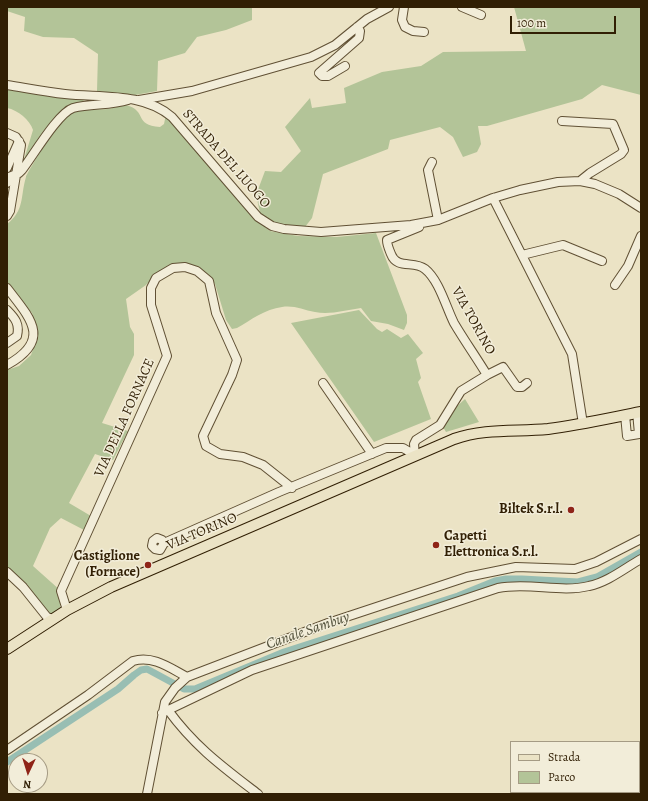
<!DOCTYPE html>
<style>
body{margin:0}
#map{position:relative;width:648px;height:801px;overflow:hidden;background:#ebe3c5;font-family:Alegreya,serif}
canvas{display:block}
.frame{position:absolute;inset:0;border:8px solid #311f04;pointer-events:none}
.legend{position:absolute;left:510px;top:741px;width:130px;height:52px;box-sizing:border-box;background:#f2edd9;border:1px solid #a59b84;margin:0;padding:5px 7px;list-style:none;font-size:12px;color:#311f04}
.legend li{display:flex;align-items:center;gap:8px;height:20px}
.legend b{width:20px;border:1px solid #a59b84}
.north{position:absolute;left:8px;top:753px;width:40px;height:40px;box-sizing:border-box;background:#f2edd9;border:1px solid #a59b84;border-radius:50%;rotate:184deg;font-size:11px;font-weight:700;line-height:16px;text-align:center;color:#311f04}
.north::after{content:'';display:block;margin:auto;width:14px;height:18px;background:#8f2418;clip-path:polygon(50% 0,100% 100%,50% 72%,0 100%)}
.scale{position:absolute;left:510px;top:16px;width:106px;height:18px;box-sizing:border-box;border:2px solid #311f04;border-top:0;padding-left:5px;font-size:12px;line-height:14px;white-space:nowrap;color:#311f04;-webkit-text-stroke:3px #f2edd9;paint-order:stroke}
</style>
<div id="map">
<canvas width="648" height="801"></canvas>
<div class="frame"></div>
<ul class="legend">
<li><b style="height:5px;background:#ebe3c5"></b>Strada</li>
<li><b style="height:11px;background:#b3c498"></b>Parco</li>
</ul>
<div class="north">N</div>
<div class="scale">100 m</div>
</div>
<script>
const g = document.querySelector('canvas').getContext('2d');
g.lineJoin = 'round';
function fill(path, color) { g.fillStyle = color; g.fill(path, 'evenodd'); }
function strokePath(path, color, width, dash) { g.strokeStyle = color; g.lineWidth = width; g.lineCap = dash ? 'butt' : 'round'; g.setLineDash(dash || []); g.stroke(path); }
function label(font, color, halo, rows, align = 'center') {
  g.font = font + ' Alegreya,serif'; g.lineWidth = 3; g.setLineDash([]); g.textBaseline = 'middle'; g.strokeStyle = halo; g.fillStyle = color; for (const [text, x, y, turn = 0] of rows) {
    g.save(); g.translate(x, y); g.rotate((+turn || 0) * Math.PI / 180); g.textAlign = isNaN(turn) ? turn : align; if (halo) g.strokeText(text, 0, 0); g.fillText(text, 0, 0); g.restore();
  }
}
fill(new Path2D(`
 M 7,7 L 252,7 L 252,20 L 226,30 L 197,37 L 185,53 L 158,61 L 157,91 L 135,95 L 97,91 L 98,54 L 74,38 L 43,37 L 24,31 L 25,17 L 7,11 Z
 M 514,7 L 641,7 L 641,95 L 602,85 L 582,99 L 487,126 L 478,126 L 481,144 L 477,152 L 463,157 L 453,137 L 440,127 L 390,140 L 388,149 L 323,174 L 312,218 L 305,227 C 289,227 275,226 261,217 L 256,195 L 265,171 L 281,172 L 301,151 L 285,127 L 310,98 L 312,108 L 346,103 L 344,88 L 382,72 L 421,66 L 443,52 L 526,51 Z
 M 7,88 L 85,99 L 82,102 L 67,107 L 52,121 L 22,166 L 33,130 C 30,120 18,110 7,108 Z
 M 126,105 C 148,111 133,125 160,127 L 164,124 L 166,114 L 256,220 L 270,231 L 298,236 L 337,237 L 376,233 L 407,315 L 407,323 L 404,330 L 388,324 L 371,321 L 361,308 C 346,310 330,315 315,312 C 303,310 294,305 282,307 C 265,309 251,320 237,328 L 232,329 L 226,320 L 215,284 L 209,275 L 199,268 L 172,265 L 158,272 L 146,285 L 126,299 L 130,327 L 134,334 L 134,355 L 102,423 L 128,431 L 113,460 L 95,454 L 69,503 L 91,516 L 84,530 L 61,518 L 50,528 L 33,566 L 61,591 L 60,615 L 47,617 L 7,576 L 7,370 L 19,366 L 31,355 L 36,341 L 36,328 L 32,313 L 7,283 L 7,224 C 25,210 20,197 26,177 C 28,171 61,118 66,115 C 78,107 94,110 108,109 C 114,108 120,106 126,105 Z
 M 359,310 L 377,329 L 382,332 L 387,329 L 401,338 L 408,334 L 423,353 L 416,359 L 421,378 L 418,382 L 431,419 L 374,442 L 291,323 Z
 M 465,399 L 479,422 L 446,432 L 443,427 L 455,408 Z`), '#b3c498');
strokePath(new Path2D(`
 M 7,762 L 118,689 L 134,675 L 141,670 L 147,669 L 184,689 L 195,689 L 284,652 L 458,596 L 495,581 L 506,579 L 522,579 L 578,582 L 597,577 L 641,552`), '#98beb3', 7);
const minor = new Path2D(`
 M 404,7 L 402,20 L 405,27 L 413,31 L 424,32
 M 462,7 L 481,15
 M 345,66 L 328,76 L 322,76 L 319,73 L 359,38 L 360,31 L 357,27
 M 7,85 C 26,88 46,92 65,94 C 101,98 143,92 172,117 L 258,217 L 272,226 L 284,229 L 321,232 L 411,225 L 438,220 L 493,198 L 520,190 L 558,182 L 580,181 L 595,184 L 619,194 L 641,208
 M 139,100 L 192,91 L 311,57 L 335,45 L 367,19 L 389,7
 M 562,121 L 613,124 L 624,150 L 621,154 L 590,173 L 580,181
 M 7,133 L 16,137 L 21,145 L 10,211 L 7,216
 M 432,162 L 428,170 L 438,220
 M 7,168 L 19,141
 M 7,183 L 9,177 L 19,173 L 22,170 C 33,156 58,113 73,108 C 91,103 110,106 128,100
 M 493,198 L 572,354 L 583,424
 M 522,255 L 563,245 L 602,261
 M 615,285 L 628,266 L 641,236
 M 7,288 C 31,319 52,340 7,365
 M 7,310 C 15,318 20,324 17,336 L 7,343
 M 487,375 L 503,367 L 517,387 L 522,387 L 527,383
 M 323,383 L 372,454
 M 625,415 L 627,436 L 639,434 L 637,412
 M 415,455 L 414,444 L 416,440 L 440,425 L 461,391 L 487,375 C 476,357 464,340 454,323 C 446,307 439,280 425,269 C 414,260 397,270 391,254 C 389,249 387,245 387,240 L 419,227
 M 164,543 L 162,540 L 157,538 L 153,541 L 152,546 L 155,549 L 160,550 L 164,543 L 279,492 L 386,448 L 403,448 L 415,455
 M 7,572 L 23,587 L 47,617 L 53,619
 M 67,610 L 61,591 L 167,356 L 151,305 L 151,288 L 156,278 L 173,268 L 185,267 L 197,271 L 209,281 L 216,313 L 237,360 L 232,375 L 203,436 L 206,446 L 220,454 L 243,457 L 263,465 L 292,488
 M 168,710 C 195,747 223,767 258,794
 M 162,713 L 252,670 L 498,588 C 529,582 560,593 589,586 C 608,582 625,568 641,559
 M 7,750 L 88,695 L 133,661 C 153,655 170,668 187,677
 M 147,794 L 165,702 L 175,688 L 187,677 L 328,623 L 467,577 L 516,567 L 575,569 L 596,562 L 641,539`);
const major = new Path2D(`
 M 7,649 L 67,610 L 111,587 L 454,439 C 485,428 516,432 548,429 C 579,425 610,418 641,412`);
strokePath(minor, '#605034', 10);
strokePath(major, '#311f04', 12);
strokePath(minor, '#f2edd9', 8);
strokePath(major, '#ebe3c5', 10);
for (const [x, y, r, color] of [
 [571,510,4,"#8f2418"],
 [436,545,4,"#8f2418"],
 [148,565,4,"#8f2418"]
]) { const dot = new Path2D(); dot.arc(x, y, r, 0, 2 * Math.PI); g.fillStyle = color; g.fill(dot); strokePath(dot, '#f2edd9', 1.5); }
label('14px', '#311f04', '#f2edd9', [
 ["STRADA DEL LUOGO",226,159,49],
 ["VIA TORINO",473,321,61],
 ["VIA DELLA FORNACE",125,418,-66],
 ["VIA TORINO",202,532,-23]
]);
label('bold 14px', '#311f04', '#f2edd9', [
 ["Biltek S.r.l.",563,510],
 ["Capetti",444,537,"left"],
 ["Elettronica S.r.l.",444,553,"left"],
 ["Castiglione",140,557],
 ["(Fornace)",140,573]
], 'right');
label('italic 15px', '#504f39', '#f2edd9', [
 ["Canale Sambuy",308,631,-19]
]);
</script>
